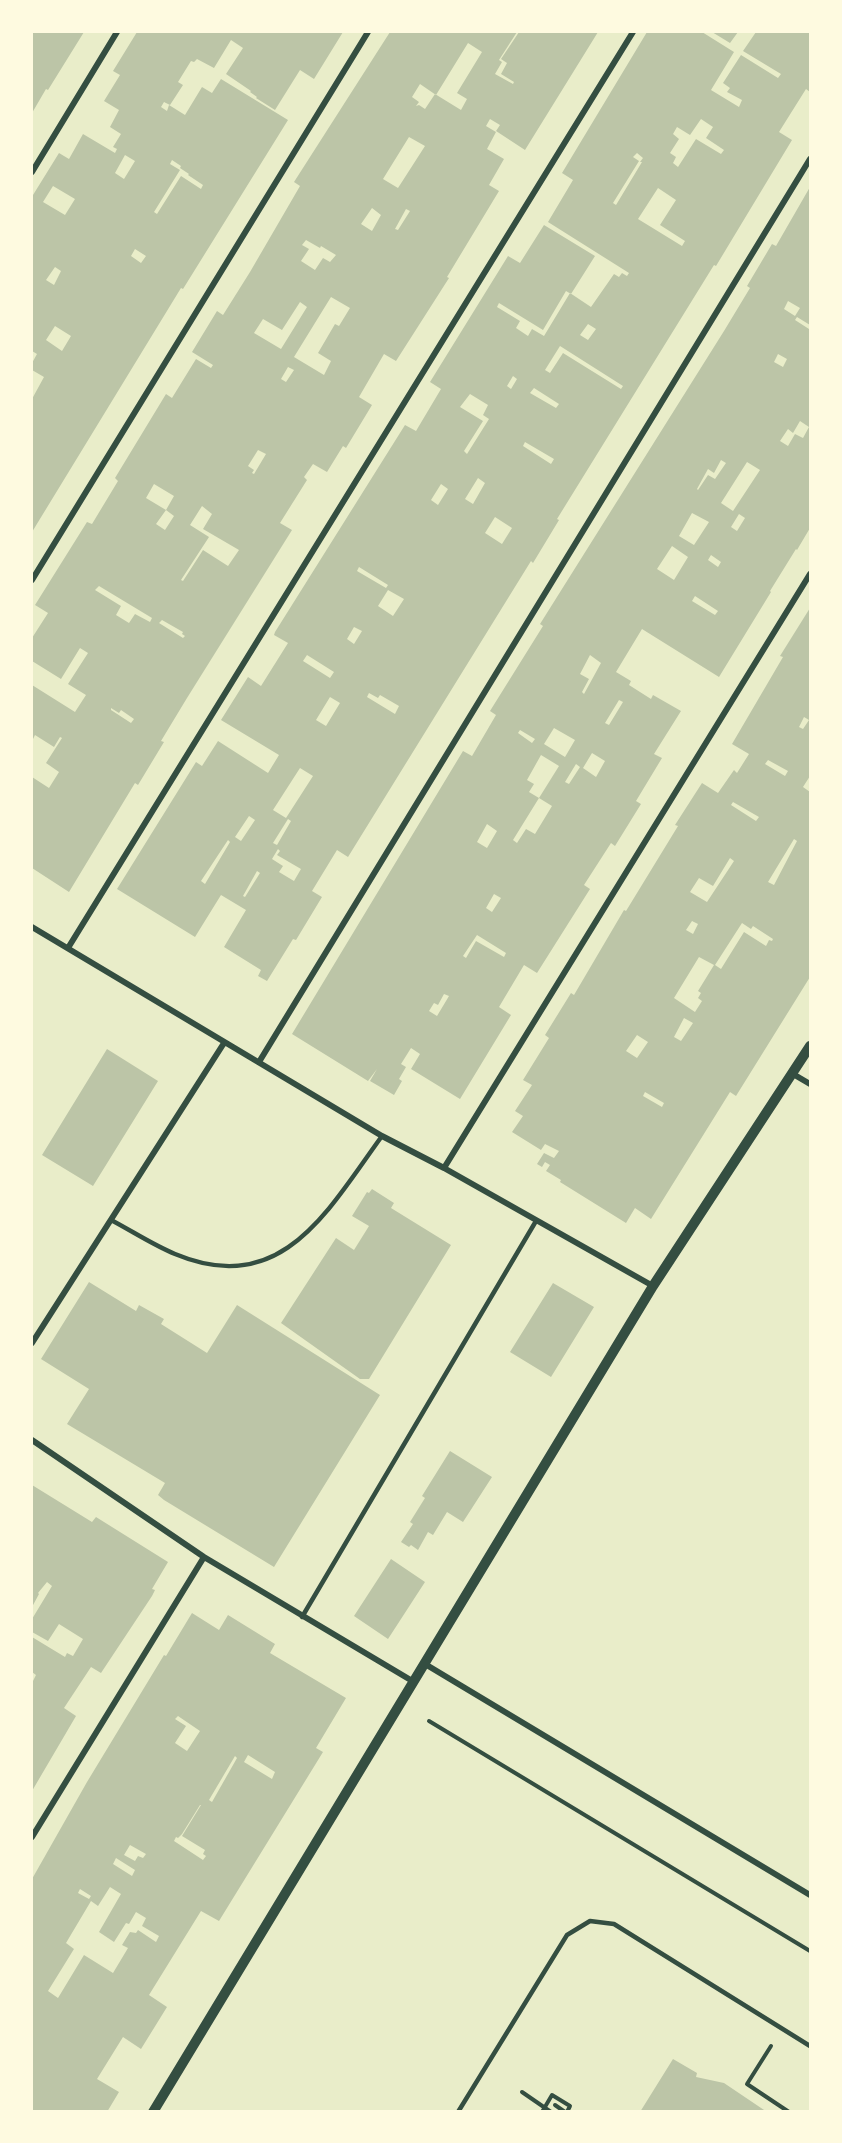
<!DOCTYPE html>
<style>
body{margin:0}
#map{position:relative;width:842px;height:2143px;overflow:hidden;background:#e9edc9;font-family:"PT Serif",serif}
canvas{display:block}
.frame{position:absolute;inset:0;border:33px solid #fefae0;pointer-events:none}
</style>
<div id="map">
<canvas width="842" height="2143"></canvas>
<div class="frame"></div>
</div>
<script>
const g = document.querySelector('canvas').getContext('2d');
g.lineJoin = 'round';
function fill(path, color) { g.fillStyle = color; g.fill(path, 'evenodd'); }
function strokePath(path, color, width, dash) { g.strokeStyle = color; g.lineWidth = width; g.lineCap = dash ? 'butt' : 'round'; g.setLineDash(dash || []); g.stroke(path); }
fill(new Path2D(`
 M 32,32 L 84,32 L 48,90 L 46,89 L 32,113 Z
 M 137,32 L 343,32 L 314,79 L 300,70 L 275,110 L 256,98 L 257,97 L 250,92 L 251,91 L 226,74 L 243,48 L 231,40 L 214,68 L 197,59 L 194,62 L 191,61 L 178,82 L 183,85 L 170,105 L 164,102 L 161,107 L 167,111 L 169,105 L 185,115 L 202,87 L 212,93 L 221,79 L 288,120 L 183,289 L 181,288 L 32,532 L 32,399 L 44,377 L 32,370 L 32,363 L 37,354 L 32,351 L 32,195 L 33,195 L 59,153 L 69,159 L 83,134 L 115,153 L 117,149 L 113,147 L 121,134 L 110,127 L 119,110 L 104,101 L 120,75 L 113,71 ZM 125,155 L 135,161 L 124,179 L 115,173 ZM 172,160 L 181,166 L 180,168 L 189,174 L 188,175 L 203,185 L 201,189 L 181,176 L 157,214 L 154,212 L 180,170 L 170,164 ZM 53,186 L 75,199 L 65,215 L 43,202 ZM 135,249 L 146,256 L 141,263 L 131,256 ZM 55,267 L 61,271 L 54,285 L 46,280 ZM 55,326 L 71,336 L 62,351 L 46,340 Z
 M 390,32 L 517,32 L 499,60 L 502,62 L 495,74 L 513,84 L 514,82 L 501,74 L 507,63 L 501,59 L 519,32 L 598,32 L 525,150 L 496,131 L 500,125 L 490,119 L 486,126 L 496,132 L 487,149 L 504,159 L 489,185 L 499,191 L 447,277 L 449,278 L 396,361 L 384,354 L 359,397 L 372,405 L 346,448 L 343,446 L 327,472 L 313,464 L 304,477 L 307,480 L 280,523 L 292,530 L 187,698 L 161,741 L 164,742 L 138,785 L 135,783 L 69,892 L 32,868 L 32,777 L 49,788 L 59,772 L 46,763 L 62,738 L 60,737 L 54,747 L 35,735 L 32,741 L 32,685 L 75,712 L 86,695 L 68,684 L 88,653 L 80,648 L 61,679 L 32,661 L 32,638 L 48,613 L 35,605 L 87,522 L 92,524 L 118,481 L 115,478 L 166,394 L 172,398 L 196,359 L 211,368 L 213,365 L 192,352 L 217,311 L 223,315 L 250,272 L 300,186 L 294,182 ZM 468,43 L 482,52 L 457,93 L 467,99 L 461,110 L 435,94 L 425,109 L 419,105 L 416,106 L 419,102 L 412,97 L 420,84 L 436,95 ZM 409,137 L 425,146 L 398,188 L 383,179 ZM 372,208 L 381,215 L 372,231 L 361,224 ZM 406,209 L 410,211 L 398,230 L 395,229 ZM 306,240 L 320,248 L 321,246 L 336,255 L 330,262 L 323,258 L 315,270 L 301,261 L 309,249 L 302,245 ZM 331,297 L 350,308 L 339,326 L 335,324 L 318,353 L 331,361 L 324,375 L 294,357 ZM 300,302 L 307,307 L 281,349 L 254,333 L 263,319 L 282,330 ZM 288,367 L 294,370 L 286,382 L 281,379 ZM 258,450 L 266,454 L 254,474 L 252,473 L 254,470 L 248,466 ZM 154,484 L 174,496 L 166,510 L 174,516 L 165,530 L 156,524 L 166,510 L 146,498 ZM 202,506 L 212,514 L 203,529 L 239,550 L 228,566 L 203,550 L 183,581 L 181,580 L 209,537 L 190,525 ZM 99,586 L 152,618 L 150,622 L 135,614 L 129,623 L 116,615 L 121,606 L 95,590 ZM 162,620 L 183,632 L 182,634 L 185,636 L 183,638 L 159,623 ZM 111,708 L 119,713 L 121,710 L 134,719 L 131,723 L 111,710 Z
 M 647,32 L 702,32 L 734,52 L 711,90 L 739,107 L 742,100 L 727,92 L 730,88 L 723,83 L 741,55 L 778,78 L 781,74 L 743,51 L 756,32 L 810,32 L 810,92 L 806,89 L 779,132 L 792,140 L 716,266 L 714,265 L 557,519 L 559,520 L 533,563 L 531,561 L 348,857 L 337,850 L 312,891 L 322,897 L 296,940 L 293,939 L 267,981 L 258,976 L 261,970 L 224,947 L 246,910 L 221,895 L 195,937 L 117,889 L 196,762 L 202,766 L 218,741 L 268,773 L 279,755 L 221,720 L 248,677 L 261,686 L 288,643 L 274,635 L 275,632 L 405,425 L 416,431 L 441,389 L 430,382 L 508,256 L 520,263 L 544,225 L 595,256 L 571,294 L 566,291 L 543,330 L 499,303 L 497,307 L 520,321 L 516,328 L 528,336 L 532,329 L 544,336 L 570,293 L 591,307 L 614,274 L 619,277 L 622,273 L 627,276 L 629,273 L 548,222 L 573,180 L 562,173 ZM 701,119 L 713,127 L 706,138 L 724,150 L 721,154 L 696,139 L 678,167 L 673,163 L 676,157 L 670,153 L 679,139 L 673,134 L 677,127 L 690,135 ZM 637,153 L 643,158 L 640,162 L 642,162 L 616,205 L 613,203 L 639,161 L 633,157 ZM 658,188 L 676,200 L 660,225 L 685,241 L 682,246 L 638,219 ZM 588,324 L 596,329 L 588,340 L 580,335 ZM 560,346 L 623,386 L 621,389 L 563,353 L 550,373 L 545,370 ZM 513,376 L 517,379 L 511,389 L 507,386 ZM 534,388 L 559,404 L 556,408 L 530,393 ZM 470,394 L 488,405 L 483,415 L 489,419 L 467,454 L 464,451 L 483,421 L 460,407 ZM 525,442 L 554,459 L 551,464 L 523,446 ZM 478,478 L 485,483 L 473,504 L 465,499 ZM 441,484 L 448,489 L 438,505 L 431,500 ZM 495,517 L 512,528 L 502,544 L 485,533 ZM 359,567 L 388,585 L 386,588 L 357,571 ZM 388,590 L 404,599 L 393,616 L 378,606 ZM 354,627 L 362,631 L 354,644 L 347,639 ZM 307,655 L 334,672 L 330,678 L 303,661 ZM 369,693 L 378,698 L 380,695 L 399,706 L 395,714 L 367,697 ZM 330,697 L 340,703 L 326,726 L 316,720 ZM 300,768 L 313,776 L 286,818 L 273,810 ZM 249,816 L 255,820 L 241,841 L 235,837 ZM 288,819 L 291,821 L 277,845 L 273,843 ZM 228,840 L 230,842 L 205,884 L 201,881 ZM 278,849 L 280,851 L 277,855 L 301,869 L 294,881 L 279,872 L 283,866 L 272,859 ZM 257,871 L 260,873 L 245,897 L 243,896 Z
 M 712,32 L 738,32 L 730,43 Z
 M 810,187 L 810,325 L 797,317 L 795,320 L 809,329 L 810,327 L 810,528 L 797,550 L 796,549 L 770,591 L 771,592 L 719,677 L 642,629 L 616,672 L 631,681 L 629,685 L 651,699 L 653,695 L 681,711 L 654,754 L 662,758 L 636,801 L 641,804 L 615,846 L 611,843 L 584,885 L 590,889 L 537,973 L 524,965 L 499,1007 L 511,1015 L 460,1099 L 411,1069 L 420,1054 L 411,1048 L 401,1064 L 406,1067 L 399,1079 L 402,1081 L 394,1095 L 370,1081 L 377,1069 L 368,1081 L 292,1034 L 463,751 L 472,756 L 496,715 L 490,711 L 543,626 L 540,624 L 724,331 L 750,288 L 747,286 L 772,244 L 776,246 ZM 788,301 L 800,308 L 795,316 L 784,309 ZM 778,354 L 787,359 L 783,367 L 774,362 ZM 800,421 L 809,427 L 803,438 L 795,434 L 788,446 L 780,441 L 788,429 L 793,433 ZM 721,460 L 726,463 L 715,479 L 708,475 L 698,490 L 697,489 L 708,469 L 714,473 ZM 747,462 L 760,470 L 733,511 L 721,503 ZM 692,513 L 709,522 L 694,545 L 679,536 ZM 739,514 L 745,518 L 737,531 L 731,527 ZM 672,546 L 688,557 L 674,580 L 657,569 ZM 711,555 L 721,562 L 718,567 L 708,560 ZM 695,596 L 718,611 L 715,615 L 692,601 ZM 590,655 L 601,663 L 584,694 L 582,692 L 589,679 L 580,674 ZM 619,700 L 623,702 L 609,725 L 605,723 ZM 554,728 L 575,740 L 565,757 L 544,744 ZM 520,730 L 535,739 L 532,743 L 518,733 ZM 592,753 L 605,761 L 596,777 L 583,768 ZM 541,755 L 559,766 L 539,798 L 552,806 L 535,834 L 526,829 L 517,843 L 513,840 L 539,798 L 529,792 L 534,784 L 527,780 ZM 576,764 L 580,767 L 569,784 L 565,782 ZM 487,824 L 497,831 L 487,848 L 477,842 ZM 494,894 L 501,898 L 492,912 L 486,908 ZM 477,935 L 506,953 L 504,957 L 476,941 L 466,958 L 463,956 ZM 444,994 L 449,996 L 437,1016 L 429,1011 L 434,1003 L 438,1005 Z
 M 810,608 L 810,776 L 803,787 L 810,792 L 810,977 L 736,1096 L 730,1092 L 651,1219 L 635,1208 L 626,1223 L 560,1182 L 561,1180 L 546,1171 L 550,1165 L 545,1162 L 542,1167 L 537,1164 L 544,1153 L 554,1158 L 559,1151 L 545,1144 L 541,1150 L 512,1132 L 523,1116 L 515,1111 L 532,1085 L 523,1080 L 549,1038 L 545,1035 L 571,993 L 574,995 L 624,910 L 626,911 L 678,826 L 675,825 L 702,783 L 718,793 L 734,770 L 737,773 L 749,754 L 732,744 L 783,657 L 780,656 ZM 804,717 L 809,720 L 803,729 L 799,727 ZM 768,760 L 788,771 L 785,776 L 765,764 ZM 733,802 L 759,817 L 756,821 L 731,805 ZM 794,839 L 797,841 L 774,885 L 768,882 ZM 730,858 L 734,861 L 707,902 L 690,892 L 699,878 L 713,886 ZM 692,921 L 698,924 L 693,934 L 686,930 ZM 742,923 L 751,929 L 753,926 L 773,939 L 772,941 L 769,940 L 766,946 L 744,932 L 721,969 L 715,965 ZM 699,957 L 714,965 L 698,991 L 701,993 L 698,998 L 702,1001 L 695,1012 L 674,998 ZM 684,1018 L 693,1023 L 681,1041 L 674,1037 ZM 637,1035 L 648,1042 L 637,1058 L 626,1051 ZM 645,1092 L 664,1103 L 662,1107 L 643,1096 Z
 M 107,1049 L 158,1081 L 93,1186 L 42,1155 Z
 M 372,1189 L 394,1203 L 391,1208 L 451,1245 L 369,1379 L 360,1379 L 281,1323 L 336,1238 L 354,1250 L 369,1226 L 352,1216 L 367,1192 L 369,1193 Z
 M 89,1282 L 136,1311 L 139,1305 L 164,1319 L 161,1324 L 207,1353 L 237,1305 L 380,1395 L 274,1567 L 164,1500 L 158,1495 L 165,1483 L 67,1424 L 89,1389 L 41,1359 Z
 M 553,1283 L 594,1307 L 551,1377 L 510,1352 Z
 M 450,1451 L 492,1477 L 463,1522 L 447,1512 L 433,1535 L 428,1532 L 418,1550 L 411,1545 L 409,1547 L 401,1542 L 413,1524 L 410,1522 L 425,1498 L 422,1496 Z
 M 32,1485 L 92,1522 L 96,1517 L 168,1562 L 152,1589 L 155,1590 L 152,1596 L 101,1673 L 91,1667 L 64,1708 L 76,1716 L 32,1791 L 32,1683 L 36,1675 L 32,1672 L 32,1637 L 65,1657 L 67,1653 L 73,1656 L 83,1639 L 59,1624 L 48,1641 L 32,1632 L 32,1619 L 52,1586 L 47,1582 L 38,1593 L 39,1594 L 32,1607 Z
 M 391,1559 L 425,1582 L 388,1639 L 354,1616 Z
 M 192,1613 L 219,1630 L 228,1615 L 275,1644 L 270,1653 L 346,1698 L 316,1748 L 323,1752 L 219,1921 L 201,1911 L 149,1995 L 167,2007 L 141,2049 L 123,2037 L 97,2079 L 119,2092 L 107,2112 L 32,2112 L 32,1879 L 87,1782 L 164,1655 L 166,1656 ZM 178,1716 L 200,1731 L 187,1751 L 175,1743 L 186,1726 L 175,1719 ZM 248,1755 L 275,1772 L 272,1779 L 244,1762 ZM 235,1756 L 237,1758 L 212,1802 L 209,1800 ZM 200,1805 L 201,1805 L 182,1836 L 205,1850 L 203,1854 L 206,1856 L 203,1860 L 174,1841 L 176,1837 L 178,1838 L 182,1834 ZM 130,1845 L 146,1854 L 143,1858 L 138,1856 L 135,1861 L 124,1855 ZM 116,1858 L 135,1870 L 132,1876 L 113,1864 ZM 110,1887 L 121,1894 L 99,1932 L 114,1942 L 126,1923 L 129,1924 L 136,1912 L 146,1918 L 142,1926 L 159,1936 L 156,1942 L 138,1930 L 136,1933 L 130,1932 L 122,1945 L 128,1948 L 113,1973 L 84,1955 L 58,1998 L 48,1991 L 74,1949 L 66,1943 L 91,1901 L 98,1906 ZM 80,1889 L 91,1896 L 89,1899 L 78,1893 Z
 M 673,2059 L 697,2073 L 696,2077 L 724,2083 L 767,2112 L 640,2112 Z`), '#bcc5a7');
strokePath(new Path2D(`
 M 429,1721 L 810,1951
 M 771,2046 L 747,2084 L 789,2112
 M 522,2092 L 551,2112
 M 555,2105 L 565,2112
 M 542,2112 L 552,2095 L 570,2106 L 567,2112`), '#344e41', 4);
strokePath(new Path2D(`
 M 111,1220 C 132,1231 153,1245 175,1254 C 282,1299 328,1210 382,1136
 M 302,1617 L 536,1221
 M 458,2112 L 567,1935 L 590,1921 L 614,1924 L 810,2046`), '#344e41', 4.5);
strokePath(new Path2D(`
 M 32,172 L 117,32
 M 32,580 L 368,32
 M 32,927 L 382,1136 L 444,1168 L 653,1286
 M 68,948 L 633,32
 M 259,1062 L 810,159
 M 793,1074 L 810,1084
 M 444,1168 L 810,574
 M 32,1343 L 224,1043
 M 32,1440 L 204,1557 L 414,1682
 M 425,1664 L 810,1895
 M 32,1837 L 204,1557`), '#344e41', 6);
strokePath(new Path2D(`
 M 153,2112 L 653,1286 L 810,1046`), '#344e41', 10);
</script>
